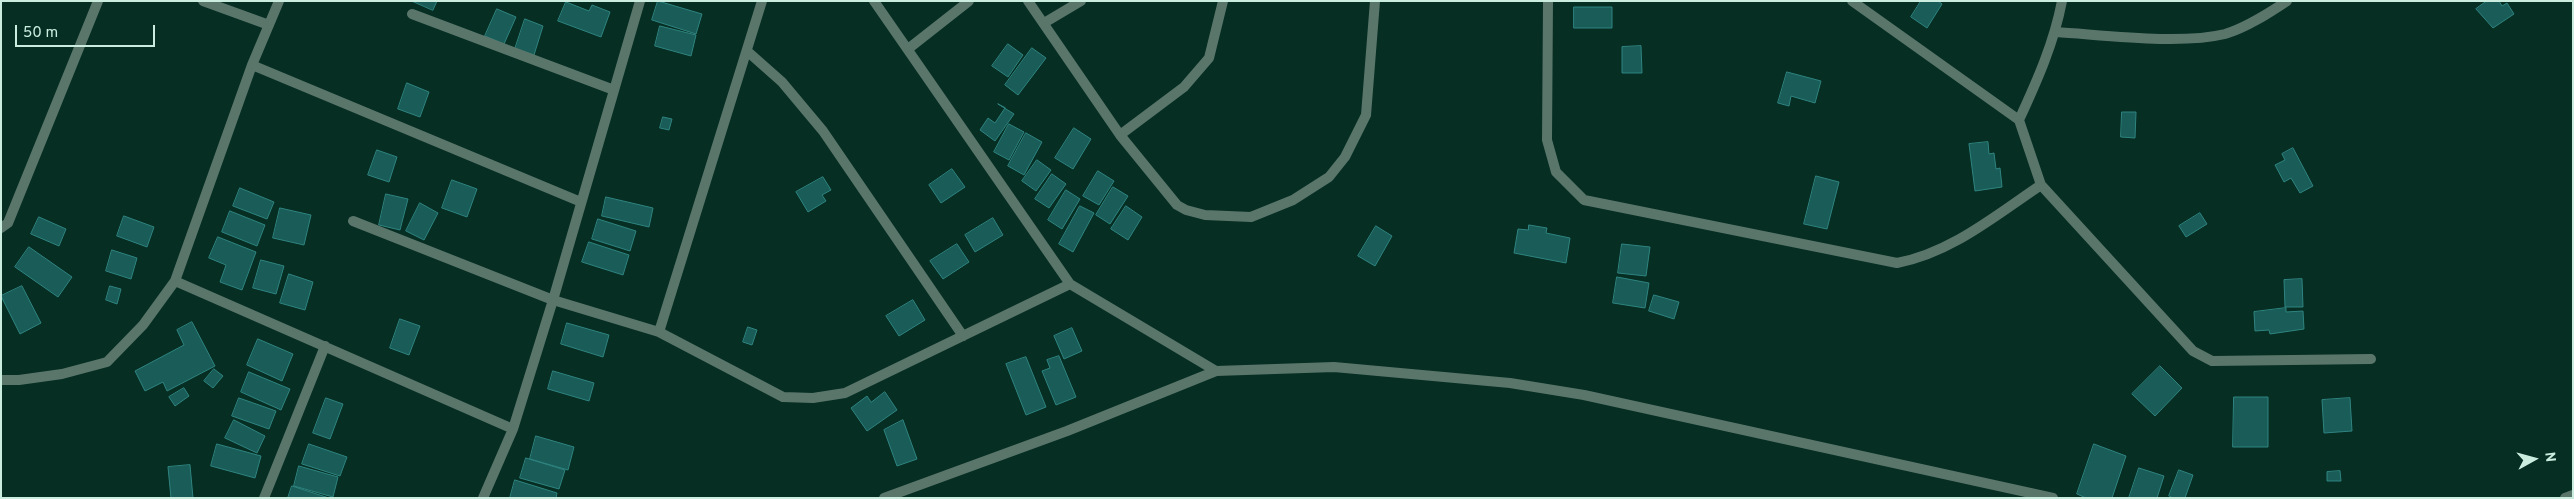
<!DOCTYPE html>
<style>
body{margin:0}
#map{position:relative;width:2574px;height:499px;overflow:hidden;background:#062e23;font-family:Overpass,sans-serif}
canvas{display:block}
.frame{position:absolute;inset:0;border:2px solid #cbede0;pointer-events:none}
.north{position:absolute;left:2509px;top:434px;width:50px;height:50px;-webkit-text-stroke:4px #062e23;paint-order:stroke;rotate:83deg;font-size:14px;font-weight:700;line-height:20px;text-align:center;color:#cbede0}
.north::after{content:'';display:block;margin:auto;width:18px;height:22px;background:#cbede0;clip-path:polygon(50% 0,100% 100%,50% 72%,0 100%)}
.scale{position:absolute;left:15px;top:25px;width:140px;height:22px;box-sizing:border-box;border:2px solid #cbede0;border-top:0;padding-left:6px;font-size:15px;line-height:18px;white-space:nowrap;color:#cbede0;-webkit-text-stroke:4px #062e23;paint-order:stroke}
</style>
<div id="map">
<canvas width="2574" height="499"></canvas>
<div class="frame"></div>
<div class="north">N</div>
<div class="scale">50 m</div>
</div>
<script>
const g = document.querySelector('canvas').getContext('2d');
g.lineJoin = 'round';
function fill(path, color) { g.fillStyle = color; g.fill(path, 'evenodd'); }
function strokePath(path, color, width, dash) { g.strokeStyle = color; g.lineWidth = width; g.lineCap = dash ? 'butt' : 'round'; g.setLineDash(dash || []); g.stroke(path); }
const building = new Path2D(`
 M 412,1 L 437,1 L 433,10 Z
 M 658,1 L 702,14 L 696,34 L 652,20 Z
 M 1921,1 L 1938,1 L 1942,4 L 1927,28 L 1911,17 Z
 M 2487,1 L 2499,1 L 2502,6 L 2507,3 L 2514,14 L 2493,28 L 2476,9 Z
 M 566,2 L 589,11 L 592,5 L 610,12 L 601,37 L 558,21 Z
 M 1574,7 L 1612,7 L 1612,28 L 1574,28 Z
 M 497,9 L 516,17 L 504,44 L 485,36 Z
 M 525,19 L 543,26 L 534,55 L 515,49 Z
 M 660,26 L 696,35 L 691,56 L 655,46 Z
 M 1008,44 L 1023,55 L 1008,77 L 992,66 Z
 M 1641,46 L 1642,73 L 1622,73 L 1622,47 Z
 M 1032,48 L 1046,58 L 1018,95 L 1005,85 Z
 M 1787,72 L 1821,81 L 1815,103 L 1791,96 L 1789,106 L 1778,103 Z
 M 407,83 L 429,92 L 420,117 L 398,109 Z
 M 998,104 L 1014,114 L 995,141 L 980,130 L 988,118 L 995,123 L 1005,108 Z
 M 2122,112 L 2136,112 L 2135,138 L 2121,137 Z
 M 663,117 L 672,119 L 669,130 L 660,128 Z
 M 1009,124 L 1024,132 L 1009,160 L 994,152 Z
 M 1074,128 L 1091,139 L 1073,169 L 1055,158 Z
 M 1026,133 L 1042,142 L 1024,175 L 1008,166 Z
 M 1988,142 L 1989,154 L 1994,153 L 1996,169 L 2000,168 L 2002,187 L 1975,191 L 1969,144 Z
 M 2293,148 L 2313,186 L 2300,193 L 2291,178 L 2284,182 L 2275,165 L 2285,160 L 2282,154 Z
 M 377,150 L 397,157 L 389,182 L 368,175 Z
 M 1037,160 L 1051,170 L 1036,191 L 1022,181 Z
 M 952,169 L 965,187 L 941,203 L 929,185 Z
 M 1098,171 L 1114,181 L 1099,205 L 1083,196 Z
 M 1052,174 L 1066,184 L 1049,208 L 1035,199 Z
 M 1816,176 L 1839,182 L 1827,229 L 1804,224 Z
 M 823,177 L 831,190 L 822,195 L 826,201 L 808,212 L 796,192 Z
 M 452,180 L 477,189 L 467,217 L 442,208 Z
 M 1113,187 L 1128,196 L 1110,224 L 1096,215 Z
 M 240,188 L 274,202 L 267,219 L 233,206 Z
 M 1066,190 L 1080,199 L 1062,229 L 1048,220 Z
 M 386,194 L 408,199 L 400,230 L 379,225 Z
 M 606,197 L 653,208 L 649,227 L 602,216 Z
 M 420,203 L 438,213 L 424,240 L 406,231 Z
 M 1080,206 L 1094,213 L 1073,252 L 1059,244 Z
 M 1126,206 L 1142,217 L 1128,240 L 1111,229 Z
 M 280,208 L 311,215 L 304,245 L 273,238 Z
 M 230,211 L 265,225 L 257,246 L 222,232 Z
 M 2200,213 L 2207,224 L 2186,237 L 2179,226 Z
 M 124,216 L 154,227 L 147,247 L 117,236 Z
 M 39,217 L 66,229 L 59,246 L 31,234 Z
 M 993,218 L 1003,235 L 975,252 L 965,235 Z
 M 598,219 L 636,231 L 630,251 L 592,239 Z
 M 1529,225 L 1547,228 L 1546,233 L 1570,238 L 1566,263 L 1514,253 L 1518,229 L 1528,230 Z
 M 1376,226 L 1392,236 L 1375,266 L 1358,256 Z
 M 218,237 L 256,252 L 242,290 L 220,282 L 226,265 L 209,258 Z
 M 589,242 L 629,255 L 623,275 L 582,262 Z
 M 957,244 L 969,262 L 943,279 L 930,261 Z
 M 1622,244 L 1650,247 L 1646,276 L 1618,273 Z
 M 29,247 L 72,277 L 58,297 L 15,267 Z
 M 112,250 L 137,258 L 131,279 L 106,271 Z
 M 261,260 L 284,266 L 276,294 L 253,288 Z
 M 289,274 L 313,282 L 305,310 L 280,303 Z
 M 1617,277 L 1649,283 L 1645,308 L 1613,303 Z
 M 2302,279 L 2303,307 L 2285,307 L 2284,280 Z
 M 22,286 L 41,323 L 20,334 L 1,296 Z
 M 110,286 L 121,289 L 117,304 L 106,300 Z
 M 1654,295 L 1679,302 L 1674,319 L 1649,311 Z
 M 913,300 L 925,320 L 899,336 L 886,316 Z
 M 2286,308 L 2286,312 L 2303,311 L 2304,329 L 2270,334 L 2269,330 L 2255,331 L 2254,312 Z
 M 400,319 L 420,326 L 409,355 L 390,348 Z
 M 192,322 L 215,366 L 167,391 L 163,382 L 145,391 L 135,371 L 184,345 L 177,330 Z
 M 567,323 L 609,335 L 603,357 L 561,344 Z
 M 748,327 L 757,330 L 752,345 L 743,342 Z
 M 1072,328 L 1082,351 L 1064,359 L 1054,336 Z
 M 258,339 L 293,354 L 282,381 L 247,365 Z
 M 1059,356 L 1076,397 L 1056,405 L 1042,371 L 1050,368 L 1047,360 Z
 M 1026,357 L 1046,407 L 1026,415 L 1006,364 Z
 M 2160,366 L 2182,388 L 2155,416 L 2132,394 Z
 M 214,369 L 223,376 L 213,388 L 204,381 Z
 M 553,371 L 594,383 L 589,401 L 548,389 Z
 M 249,372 L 290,389 L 281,410 L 241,392 Z
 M 184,388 L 189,396 L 175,406 L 169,397 Z
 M 885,392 L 897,410 L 867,431 L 851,408 L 867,396 L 871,402 Z
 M 2234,397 L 2268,397 L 2268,447 L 2233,447 Z
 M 239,398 L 276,411 L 269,429 L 232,416 Z
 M 326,398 L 343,404 L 330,439 L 313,433 Z
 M 2350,398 L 2352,431 L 2324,433 L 2322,400 Z
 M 234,420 L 265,436 L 257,453 L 225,438 Z
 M 903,420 L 917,459 L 897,466 L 884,430 Z
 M 536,436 L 574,447 L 568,470 L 530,459 Z
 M 217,444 L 261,456 L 255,478 L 211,466 Z
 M 309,444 L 347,457 L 340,476 L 302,464 Z
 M 2094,444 L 2126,456 L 2112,498 L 2086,498 L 2077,494 Z
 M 526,458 L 565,470 L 559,489 L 520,478 Z
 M 190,465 L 193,498 L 171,498 L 168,467 Z
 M 299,466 L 338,477 L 333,497 L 294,486 Z
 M 2139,468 L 2164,476 L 2157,498 L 2129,498 Z
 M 2179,470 L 2193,475 L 2185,498 L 2173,498 L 2169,496 Z
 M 2340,471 L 2341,481 L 2327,481 L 2327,472 Z
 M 515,480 L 557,493 L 556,498 L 510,498 Z
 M 292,486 L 329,498 L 288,498 Z`);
fill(building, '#195c58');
strokePath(building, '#2f8480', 1);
strokePath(new Path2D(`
 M 203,1 L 269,25
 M 640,1 L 553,300 L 659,332 L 783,397 L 813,398 L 845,393 L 1070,284 L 874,1
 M 1028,1 L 1120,135 L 1177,205 L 1186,210 L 1205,215 L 1251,217 L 1293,200 L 1329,177 L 1345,157 L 1366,115 L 1375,1
 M 1548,1 L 1547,140 L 1556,172 L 1584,200 L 1897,263 C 1951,253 1996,215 2041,185
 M 1852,1 L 2019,120 L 2041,185 L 2193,351 L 2212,361 L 2371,359
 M 412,14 L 614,90
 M 1044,23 L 1081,1
 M 2056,32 C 2104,35 2180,45 2225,34 C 2246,28 2269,13 2287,1
 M 908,49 L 969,1
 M 747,51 L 782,82 L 823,131 L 963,336
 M 252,65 L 581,202
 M 2019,120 C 2037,81 2054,43 2062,1
 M 1120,135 L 1184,87 L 1209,58 L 1223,1
 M 353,221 L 553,300 L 513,429 L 483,498
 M 1,228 L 8,223 L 98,1
 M 175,281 L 513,429
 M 1070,284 L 1216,371
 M 659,332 L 762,1
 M 1,380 L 19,380 L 62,374 L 107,362 L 143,325 L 175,281 L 252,65 L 279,1
 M 264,498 L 325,346
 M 884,498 L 1067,431 L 1216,371 L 1334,367 L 1510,383 L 1584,395 L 2053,498
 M 2565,498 L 2573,495`), '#5a766b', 10);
</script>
